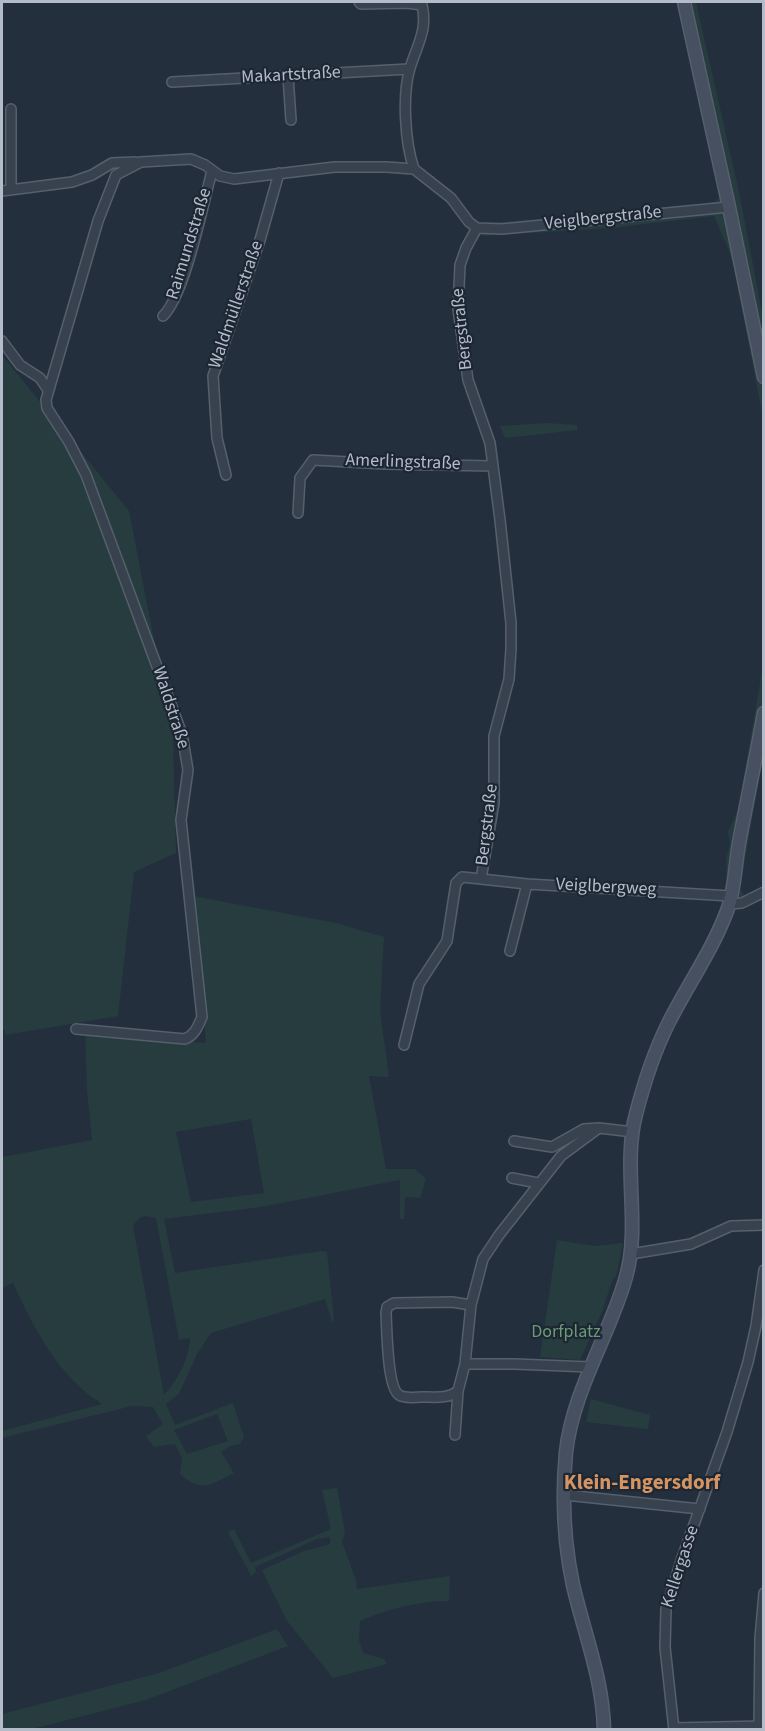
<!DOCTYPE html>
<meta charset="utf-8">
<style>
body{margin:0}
#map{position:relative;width:765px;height:1731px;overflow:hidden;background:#242f3e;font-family:"Source Sans 3",sans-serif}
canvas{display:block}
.frame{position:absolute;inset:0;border:3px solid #b4bcc9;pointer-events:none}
</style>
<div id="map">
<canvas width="765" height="1731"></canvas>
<div class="frame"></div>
</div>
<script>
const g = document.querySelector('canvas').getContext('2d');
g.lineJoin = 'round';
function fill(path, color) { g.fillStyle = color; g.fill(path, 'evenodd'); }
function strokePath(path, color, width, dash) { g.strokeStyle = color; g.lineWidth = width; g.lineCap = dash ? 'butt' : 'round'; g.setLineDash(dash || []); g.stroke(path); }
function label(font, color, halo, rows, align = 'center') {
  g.font = font + ' "Source Sans 3",sans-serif'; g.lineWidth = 4.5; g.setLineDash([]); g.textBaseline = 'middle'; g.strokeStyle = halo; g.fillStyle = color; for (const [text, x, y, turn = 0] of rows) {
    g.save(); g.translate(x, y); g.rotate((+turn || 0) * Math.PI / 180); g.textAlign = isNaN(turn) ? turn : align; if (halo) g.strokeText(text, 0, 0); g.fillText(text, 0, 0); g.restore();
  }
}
fill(new Path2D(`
 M 677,2 L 696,2 L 739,192 L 763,317 L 763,418 L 734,269 L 730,253 L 714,216 L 611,228 L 482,236 L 483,223 L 562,218 L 714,202 L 720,197 Z
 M 2,355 L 129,511 L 173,737 L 176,853 L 134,872 L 118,1016 L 5,1035 L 5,1030 L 2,1029 Z
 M 547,423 L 577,425 L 577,430 L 505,438 L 500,426 Z
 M 763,666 L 763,757 L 740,888 L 745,897 L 723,897 L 727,888 L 726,859 L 730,844 L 728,832 L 738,810 Z
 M 193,896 L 336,923 L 384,937 L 380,1010 L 389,1077 L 369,1076 L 386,1169 L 415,1169 L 426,1179 L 420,1198 L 405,1197 L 404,1219 L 400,1219 L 400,1180 L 261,1207 L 164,1219 L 175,1273 L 322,1251 L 327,1252 L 334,1320 L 332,1322 L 325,1299 L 211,1333 L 197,1354 L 179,1394 L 166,1404 L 175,1425 L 233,1403 L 244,1437 L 240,1444 L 230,1446 L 221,1452 L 234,1473 C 211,1484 202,1494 180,1474 L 182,1458 L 175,1444 L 154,1447 L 146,1436 L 163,1424 L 153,1407 L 132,1406 L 2,1438 L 2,1431 L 102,1404 C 58,1376 34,1329 13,1283 L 2,1288 L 2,1157 L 92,1140 L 87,1091 L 85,1033 L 206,1043 ZM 251,1119 L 264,1193 L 191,1202 L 176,1132 ZM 146,1216 L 156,1218 L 179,1340 L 190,1338 C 189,1359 178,1380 164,1395 L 133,1226 L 139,1218 ZM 217,1414 L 228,1441 L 187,1454 L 174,1430 Z
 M 557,1240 L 595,1246 L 623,1243 L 616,1277 L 613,1278 L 602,1312 L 580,1360 L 540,1357 Z
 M 591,1399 L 650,1415 L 648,1429 L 586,1422 Z
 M 337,1488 L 345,1532 L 342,1542 L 356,1580 L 357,1589 L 450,1576 L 449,1601 C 420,1601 386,1609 360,1621 L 359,1640 L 363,1653 L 384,1659 L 387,1664 L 333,1678 L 287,1621 L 262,1570 L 304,1551 L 330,1544 L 330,1537 L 317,1539 L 255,1567 L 256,1572 L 251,1576 L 228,1532 L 234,1529 L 251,1563 L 331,1529 L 322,1490 Z
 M 277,1629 L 288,1646 L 146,1700 L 32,1729 L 2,1729 L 2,1714 L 159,1673 Z`), '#263c3f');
const street = new Path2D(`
 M 359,2 L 361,4 L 407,3 L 422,5 C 428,30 417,45 410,68 C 402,95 405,143 414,169
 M 288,76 L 291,120
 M 172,82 L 409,69
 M 11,190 L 11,109
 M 2,191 L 72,182 L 92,175 L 112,163 L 136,162
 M 477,228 L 502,229 L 729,207
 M 163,316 C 185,295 203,204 212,171
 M 2,341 L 20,365 L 40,378 L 48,390
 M 226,475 L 217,438 L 213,376 L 260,240 L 279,173
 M 298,513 L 300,478 L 313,460 L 385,464 L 493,466
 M 481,879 L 527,884 L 731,896
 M 730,904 L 742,903 L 764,892
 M 510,951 L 527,884
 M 76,1029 L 185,1039 C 195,1035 198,1026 202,1017 L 181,820 L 188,770 L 182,734 L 86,475 L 69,442 L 47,408 L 46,400 L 98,221 L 116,175 L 141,162 L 191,159 L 205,165 L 220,176 L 234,179 L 335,167 L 386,167 L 414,169 L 451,198 L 469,222 L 477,228
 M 404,1045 L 419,984 L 447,941 L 456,883 L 462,877 L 481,879 L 494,803 L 494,736 L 509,679 L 511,649 L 511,623 L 500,520 L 490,443 L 468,380 L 458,309 L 460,265 L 466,248 L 477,228
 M 514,1141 L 552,1147 L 584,1129 L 599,1128
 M 512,1178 L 538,1183
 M 631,1254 L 691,1244 L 731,1226 L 764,1225
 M 471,1305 L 452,1302 L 394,1303 L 387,1307 L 386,1313 C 387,1329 387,1387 399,1395 C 405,1399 415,1397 422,1397 C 435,1397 448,1399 458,1391 L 465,1364 L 471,1305 L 483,1259 L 499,1235 L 561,1156 L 599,1128 L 633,1132
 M 465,1364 L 515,1364 L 590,1367
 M 455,1435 L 458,1391
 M 565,1495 L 700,1509
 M 759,1726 L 760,1638 L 764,1593
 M 674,1728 L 764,1726
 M 674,1730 L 665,1647 L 666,1609 L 682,1558 L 727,1432 L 748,1362 L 756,1326 L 764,1270`);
const secondary = new Path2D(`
 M 684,2 L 729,207 L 764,377
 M 604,1730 C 603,1679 584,1633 573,1585 C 564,1543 562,1495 566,1452 C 573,1390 609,1337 626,1277 C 641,1224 622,1167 636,1114 C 644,1083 654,1052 668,1024 C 687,986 712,951 727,911 C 735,890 735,866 739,843 C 747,800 756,757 764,713`);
strokePath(street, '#565f6c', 12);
strokePath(secondary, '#565f6c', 15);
strokePath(street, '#38414e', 9);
strokePath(secondary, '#465061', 12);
label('18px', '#b4bcc9', '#1d2633', [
 ["Makartstraße",291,76,-3],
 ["Veiglbergstraße",603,219,-6],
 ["Raimundstraße",190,244,-73],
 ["Waldmüllerstraße",237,305,-71],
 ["Bergstraße",463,329,-96],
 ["Amerlingstraße",403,463,2],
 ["Waldstraße",170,708,72],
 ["Bergstraße",488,825,-83],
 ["Veiglbergweg",606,888,3],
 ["Kellergasse",681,1567,-72]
]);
label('18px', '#6b9a76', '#1d2633', [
 ["Dorfplatz",566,1333]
]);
label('bold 21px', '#d59563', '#1d2633', [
 ["Klein-Engersdorf",642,1484]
]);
</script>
